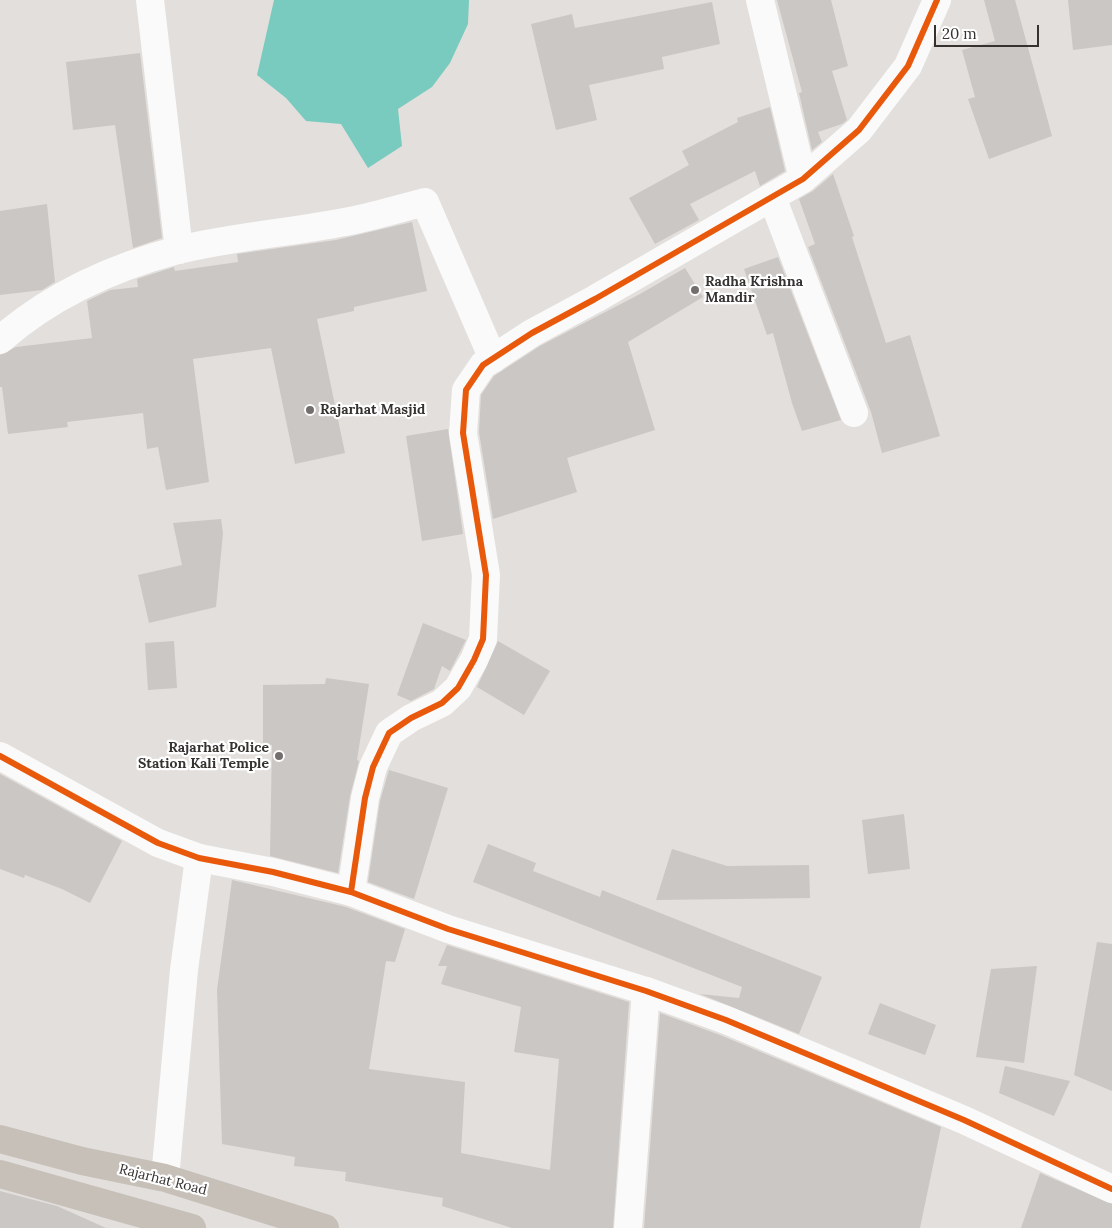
<!DOCTYPE html>
<style>
body{margin:0}
#map{position:relative;width:1112px;height:1228px;overflow:hidden;background:#e3dfdc;font-family:Lora,serif}
canvas{display:block}
.scale{position:absolute;left:934px;top:25px;width:105px;height:22px;box-sizing:border-box;border:2px solid #353230;border-top:0;padding-left:6px;font-size:15px;line-height:18px;white-space:nowrap;color:#353230;-webkit-text-stroke:4px #fff;paint-order:stroke}
</style>
<div id="map">
<canvas width="1112" height="1228"></canvas>
<div class="scale">20 m</div>
</div>
<script>
const g = document.querySelector('canvas').getContext('2d');
g.lineJoin = 'round';
function fill(path, color) { g.fillStyle = color; g.fill(path, 'evenodd'); }
function strokePath(path, color, width, dash) { g.strokeStyle = color; g.lineWidth = width; g.lineCap = dash ? 'butt' : 'round'; g.setLineDash(dash || []); g.stroke(path); }
function label(font, color, halo, rows, align = 'center') {
  g.font = font + ' Lora,serif'; g.lineWidth = 4.5; g.setLineDash([]); g.textBaseline = 'middle'; g.strokeStyle = halo; g.fillStyle = color; for (const [text, x, y, turn = 0] of rows) {
    g.save(); g.translate(x, y); g.rotate((+turn || 0) * Math.PI / 180); g.textAlign = isNaN(turn) ? turn : align; if (halo) g.strokeText(text, 0, 0); g.fillText(text, 0, 0); g.restore();
  }
}
fill(new Path2D(`
 M 274,0 L 469,0 L 468,24 L 450,63 L 432,87 L 398,109 L 402,146 L 368,168 L 341,124 L 306,121 L 286,98 L 257,75 Z`), '#7acbbf');
fill(new Path2D(`
 M 777,0 L 831,0 L 848,66 L 832,71 L 847,120 L 842,124 L 818,132 L 822,142 L 812,150 L 799,93 L 802,92 Z
 M 984,0 L 1015,0 L 1052,136 L 989,159 L 968,99 L 975,97 L 962,50 L 995,41 Z
 M 1068,0 L 1112,0 L 1112,45 L 1073,50 Z
 M 712,2 L 720,44 L 662,57 L 664,69 L 589,85 L 597,120 L 556,130 L 531,24 L 572,14 L 575,28 Z
 M 140,53 L 162,238 L 133,248 L 115,125 L 73,130 L 66,62 Z
 M 770,107 L 785,171 L 760,186 L 755,171 L 690,204 L 699,220 L 655,244 L 629,198 L 689,165 L 682,151 L 738,122 L 737,118 Z
 M 833,174 L 854,236 L 852,237 L 886,343 L 910,335 L 940,436 L 882,453 L 871,412 L 808,247 L 815,244 L 799,199 L 813,191 Z
 M 47,204 L 55,282 L 42,290 L 0,295 L 0,211 Z
 M 412,222 L 427,291 L 354,307 L 354,311 L 317,319 L 345,453 L 295,464 L 271,348 L 193,359 L 209,482 L 166,490 L 158,447 L 147,449 L 143,413 L 67,422 L 68,427 L 8,434 L 2,387 L 0,387 L 0,355 L 16,347 L 92,338 L 87,301 L 91,299 L 110,290 L 138,287 L 137,279 L 174,267 L 175,271 L 238,262 L 237,254 L 336,240 Z
 M 778,257 L 841,420 L 802,431 L 792,403 L 773,333 L 767,335 L 744,269 Z
 M 685,268 L 703,297 L 628,342 L 655,430 L 567,458 L 577,492 L 493,519 L 479,432 L 481,395 L 494,376 L 540,346 L 640,294 Z
 M 448,429 L 463,534 L 422,541 L 406,436 Z
 M 221,519 L 223,533 L 216,607 L 149,623 L 138,575 L 182,565 L 173,523 Z
 M 423,623 L 466,640 L 450,671 L 442,666 L 434,689 L 411,701 L 397,695 Z
 M 174,641 L 177,688 L 148,690 L 145,643 Z
 M 498,641 L 550,671 L 524,715 L 477,687 Z
 M 326,678 L 369,684 L 357,760 L 359,761 L 350,796 L 338,873 L 270,856 L 272,745 L 263,745 L 263,685 L 325,684 Z
 M 389,770 L 448,788 L 414,899 L 368,882 L 380,801 Z
 M 0,774 L 122,841 L 90,903 L 62,889 L 25,875 L 24,878 L 0,869 Z
 M 904,814 L 910,869 L 868,874 L 862,820 Z
 M 488,844 L 536,863 L 533,871 L 600,897 L 602,890 L 822,977 L 799,1034 L 700,994 L 739,998 L 742,987 L 473,882 Z
 M 672,849 L 727,866 L 809,865 L 810,898 L 656,900 Z
 M 232,880 L 346,907 L 405,929 L 395,962 L 386,961 L 369,1069 L 465,1082 L 461,1153 L 550,1170 L 559,1059 L 514,1052 L 521,1007 L 441,984 L 447,966 L 438,966 L 447,945 L 629,1002 L 613,1228 L 512,1228 L 442,1206 L 443,1198 L 345,1181 L 346,1172 L 294,1166 L 295,1157 L 222,1144 L 217,990 Z
 M 1097,942 L 1112,944 L 1112,1091 L 1074,1075 Z
 M 1037,966 L 1024,1063 L 976,1057 L 991,969 Z
 M 880,1003 L 936,1025 L 925,1055 L 868,1034 Z
 M 660,1013 L 720,1035 L 941,1127 L 920,1228 L 644,1228 Z
 M 1005,1066 L 1070,1081 L 1054,1116 L 999,1093 Z
 M 1040,1173 L 1112,1204 L 1112,1228 L 1021,1228 Z
 M 0,1191 L 57,1206 L 106,1228 L 0,1228 Z`), '#cac7c4');
strokePath(new Path2D(`
 M 150,0 L 179,250
 M 760,0 L 803,179
 M 772,197 L 854,413
 M 0,340 C 50,296 114,267 178,250 C 236,236 297,232 355,220 C 378,215 402,208 425,202 L 493,359
 M 351,892 L 365,798 L 373,767 L 389,733 L 411,718 L 442,703 L 458,688 L 474,660 L 483,639 L 486,575 L 463,433 L 466,390 L 483,365 L 532,333 L 595,299 L 803,179 L 859,130 L 908,66 L 937,0
 M 165,1178 L 184,970 L 199,858
 M 628,1228 L 646,991`), '#fbfafa', 28);
strokePath(new Path2D(`
 M 0,756 L 158,843 L 199,858 L 273,872 L 351,892 L 448,929 L 646,991 L 726,1020 L 964,1120 L 1112,1189`), '#fbfafa', 28);
strokePath(new Path2D(`
 M 0,1139 L 82,1161 L 165,1178 L 325,1228
 M 0,1174 L 192,1228`), '#c6c0b9', 28);
strokePath(new Path2D(`
 M 0,756 L 158,843 L 199,858 L 273,872 L 351,892 L 448,929 L 646,991 L 726,1020 L 964,1120 L 1112,1189
 M 351,892 L 365,798 L 373,767 L 389,733 L 411,718 L 442,703 L 458,688 L 474,660 L 483,639 L 486,575 L 463,433 L 466,390 L 483,365 L 532,333 L 595,299 L 803,179 L 859,130 L 908,66 L 937,0`), '#e8590c', 6);
for (const [x, y, r, color] of [
 [695,290,5,"#726f6c"],
 [310,410,5,"#726f6c"],
 [279,756,5,"#726f6c"]
]) { const dot = new Path2D(); dot.arc(x, y, r, 0, 2 * Math.PI); g.fillStyle = color; g.fill(dot); strokePath(dot, '#fff', 2); }
label('bold 14px', '#353230', '#fff', [
 ["Radha Krishna",705,282],
 ["Mandir",705,298],
 ["Rajarhat Masjid",320,410],
 ["Rajarhat Police",269,748,"right"],
 ["Station Kali Temple",269,764,"right"]
], 'left');
label('14px', '#353230', '#fff', [
 ["Rajarhat Road",163,1180,14]
]);
</script>
